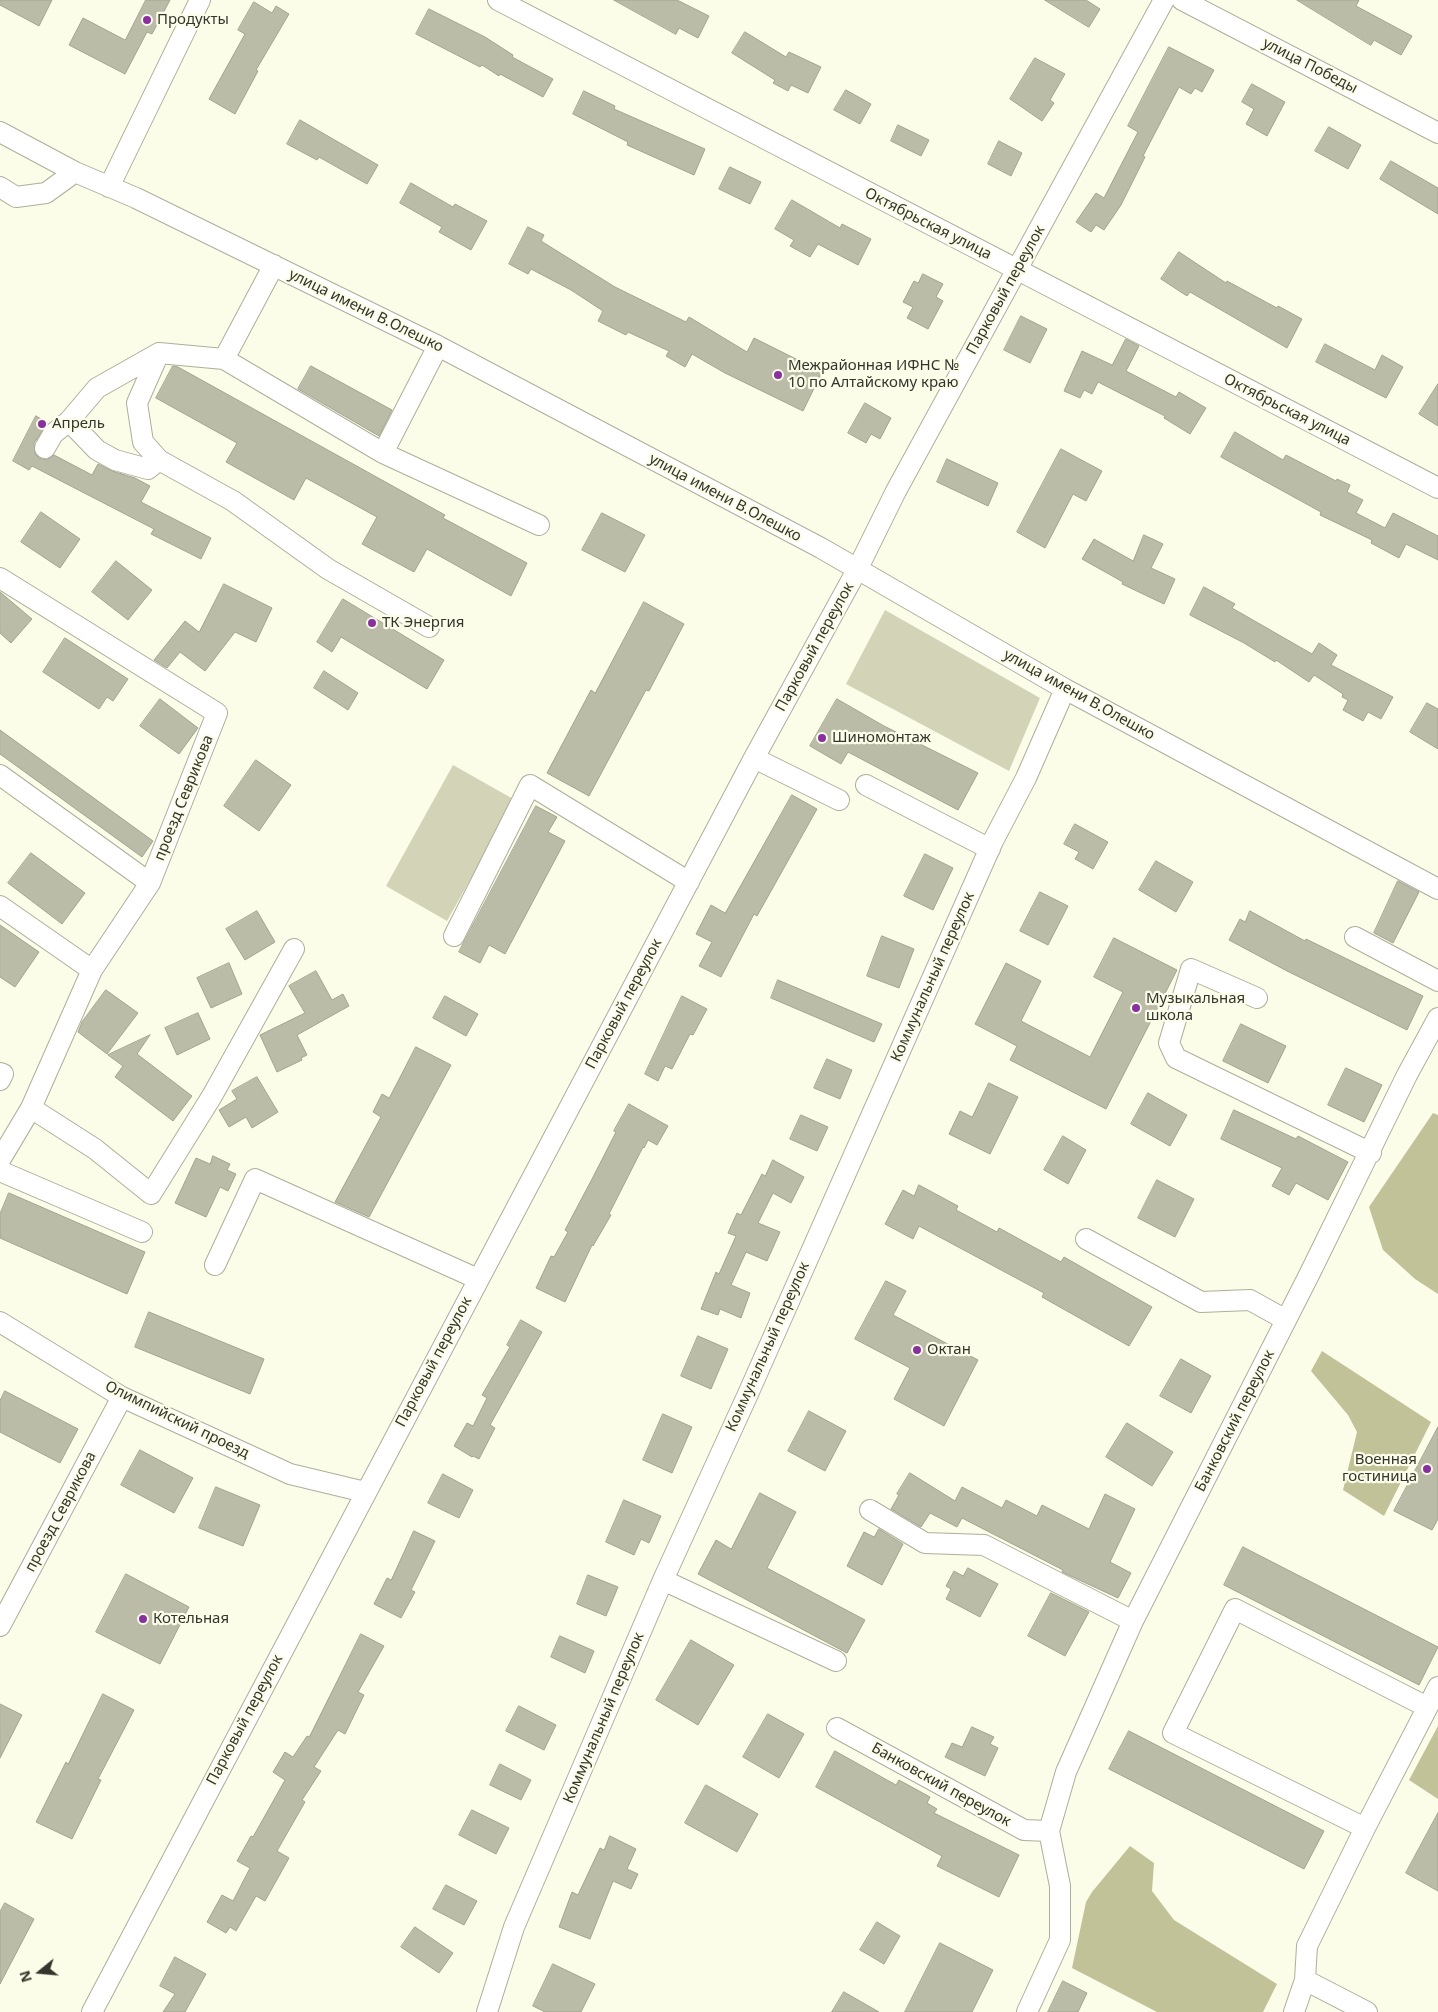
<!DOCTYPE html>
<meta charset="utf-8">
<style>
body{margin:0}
#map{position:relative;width:1438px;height:2012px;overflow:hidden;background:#fcfde8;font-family:"Noto Sans",sans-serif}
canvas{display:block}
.north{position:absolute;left:15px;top:1947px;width:50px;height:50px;-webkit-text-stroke:4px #fcfde8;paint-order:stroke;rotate:253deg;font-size:14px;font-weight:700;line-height:20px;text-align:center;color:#35352d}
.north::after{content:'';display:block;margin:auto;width:18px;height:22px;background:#35352d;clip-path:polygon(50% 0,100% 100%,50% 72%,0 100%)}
</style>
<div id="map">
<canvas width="1438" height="2012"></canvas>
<div class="north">N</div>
</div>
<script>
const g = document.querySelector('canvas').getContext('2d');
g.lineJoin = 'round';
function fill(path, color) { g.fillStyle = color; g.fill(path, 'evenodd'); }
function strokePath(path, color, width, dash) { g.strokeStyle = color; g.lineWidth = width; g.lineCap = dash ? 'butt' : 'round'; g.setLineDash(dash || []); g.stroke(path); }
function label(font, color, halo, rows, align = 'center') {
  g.font = font + ' "Noto Sans",sans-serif'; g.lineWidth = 4.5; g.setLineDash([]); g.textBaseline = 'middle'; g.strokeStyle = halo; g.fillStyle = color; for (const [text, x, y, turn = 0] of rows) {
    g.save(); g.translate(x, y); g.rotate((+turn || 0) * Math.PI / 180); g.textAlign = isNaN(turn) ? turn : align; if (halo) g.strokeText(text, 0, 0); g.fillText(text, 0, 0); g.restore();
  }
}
fill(new Path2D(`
 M 885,610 L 1040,698 L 1009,771 L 846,684 Z
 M 453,765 L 515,800 L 447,921 L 386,886 Z`), '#d3d4b7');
fill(new Path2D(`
 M 1433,1113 L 1438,1115 L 1438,1294 L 1415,1279 L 1383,1250 L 1369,1207 Z
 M 1322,1351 L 1431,1422 L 1384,1516 L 1343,1490 L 1357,1432 L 1348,1415 L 1311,1371 Z
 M 1438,1726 L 1438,1799 L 1409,1780 Z
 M 1130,1846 L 1154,1863 L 1152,1891 L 1174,1920 L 1277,1984 L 1263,2012 L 1157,2012 L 1072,1968 L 1086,1902 L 1092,1892 Z`), '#c1c297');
const building = new Path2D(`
 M 0,0 L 52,0 L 39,26 L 0,5 Z
 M 146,0 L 170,0 L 152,34 L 147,32 L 125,74 L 69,45 L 83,18 L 125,40 Z
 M 614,0 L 677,0 L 709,16 L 698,38 L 679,28 L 676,34 Z
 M 1045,0 L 1086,0 L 1100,9 L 1089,27 Z
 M 1297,0 L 1359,0 L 1356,6 L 1412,36 L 1401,55 L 1374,40 L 1371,45 Z
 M 254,2 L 272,13 L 276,6 L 289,14 L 256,70 L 258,71 L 235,114 L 209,99 L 245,34 L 238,30 Z
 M 429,9 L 485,37 L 513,55 L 512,57 L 553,79 L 543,97 L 500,74 L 499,76 L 482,65 L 480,67 L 416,34 Z
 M 745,32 L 786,57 L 789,52 L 821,67 L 808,93 L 791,85 L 788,91 L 773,83 L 775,80 L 732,53 Z
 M 1169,47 L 1214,70 L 1202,92 L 1195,88 L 1191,94 L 1179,87 L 1143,156 L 1145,157 L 1121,205 L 1104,230 L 1096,225 L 1091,232 L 1076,222 L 1096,193 L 1104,198 L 1138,132 L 1128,126 Z
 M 1035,58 L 1065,74 L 1050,100 L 1054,103 L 1042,121 L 1010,99 Z
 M 1252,84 L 1285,102 L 1267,136 L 1246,124 L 1254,109 L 1242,102 Z
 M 846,90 L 871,104 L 860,124 L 834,110 Z
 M 584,91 L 615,106 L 614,109 L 705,149 L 694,175 L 627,145 L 628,142 L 573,114 Z
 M 300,120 L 378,165 L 367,184 L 319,157 L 317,160 L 287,144 Z
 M 898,125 L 929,140 L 921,156 L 891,141 Z
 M 1329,127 L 1361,145 L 1348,169 L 1315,151 Z
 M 999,141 L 1022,153 L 1011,176 L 988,164 Z
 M 1391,161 L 1438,188 L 1438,214 L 1380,179 Z
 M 730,167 L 761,182 L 750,204 L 719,189 Z
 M 411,183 L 453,207 L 455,204 L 487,221 L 471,250 L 439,232 L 442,227 L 400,203 Z
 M 792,200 L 840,228 L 842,224 L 871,239 L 858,265 L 818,244 L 810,257 L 790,246 L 794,240 L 775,229 Z
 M 528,227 L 544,235 L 541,241 L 615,287 L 686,322 L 689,317 L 747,352 L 754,338 L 822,372 L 803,411 L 725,373 L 692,354 L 685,367 L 666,356 L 669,351 L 628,332 L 626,335 L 598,321 L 603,311 L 571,290 L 531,269 L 528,274 L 509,264 Z
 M 1179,252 L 1226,283 L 1227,281 L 1277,308 L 1278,306 L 1302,319 L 1287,348 L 1190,292 L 1187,296 L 1161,279 Z
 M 923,274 L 943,284 L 936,297 L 943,301 L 928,329 L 907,318 L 913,307 L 903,302 L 914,281 L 918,283 Z
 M 1021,316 L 1047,329 L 1030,363 L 1004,350 Z
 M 1126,339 L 1139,346 L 1126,371 L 1176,397 L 1179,392 L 1206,408 L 1190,434 L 1164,418 L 1165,416 L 1098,382 L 1092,394 L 1084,390 L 1080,398 L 1064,391 L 1082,351 L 1112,365 Z
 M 1325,344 L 1375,370 L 1382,355 L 1403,367 L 1386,398 L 1316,362 Z
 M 173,366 L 178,367 L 445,515 L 443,518 L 527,563 L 511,596 L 427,549 L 414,572 L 362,544 L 377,517 L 306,478 L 294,500 L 226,462 L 237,443 L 156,398 Z
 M 311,366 L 392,410 L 379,436 L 298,389 Z
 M 1438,384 L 1438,426 L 1419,414 Z
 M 865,403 L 891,418 L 880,439 L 871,434 L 866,443 L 848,433 Z
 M 36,416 L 48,423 L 34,443 L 35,454 L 39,458 L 46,460 L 54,455 L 92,475 L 98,464 L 112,471 L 135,478 L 150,486 L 141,502 L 211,538 L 201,559 L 151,534 L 154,529 L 32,466 L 29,470 L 13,461 Z
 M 1235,432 L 1283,460 L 1286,455 L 1336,481 L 1337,479 L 1350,485 L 1347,492 L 1363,500 L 1356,513 L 1385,528 L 1393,513 L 1438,536 L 1438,560 L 1406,544 L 1399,558 L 1371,543 L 1372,540 L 1320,515 L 1321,512 L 1221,457 Z
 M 1061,449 L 1102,471 L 1086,501 L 1073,494 L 1045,548 L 1017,532 Z
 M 947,459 L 998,483 L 988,506 L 937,482 Z
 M 41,512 L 80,539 L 60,568 L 21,542 Z
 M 602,513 L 645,535 L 625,572 L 582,550 Z
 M 1144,535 L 1163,544 L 1151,568 L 1175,579 L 1164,604 L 1122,584 L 1123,582 L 1082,559 L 1094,539 L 1133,561 Z
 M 116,561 L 152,590 L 128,620 L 92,592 Z
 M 224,584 L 272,608 L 256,642 L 235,632 L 205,671 L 180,652 L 167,668 L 154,660 L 185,621 L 199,632 Z
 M 1204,587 L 1235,604 L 1232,608 L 1312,654 L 1319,643 L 1337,655 L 1331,665 L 1393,697 L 1381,719 L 1368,712 L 1363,721 L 1343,710 L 1348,700 L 1342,697 L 1343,694 L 1314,675 L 1309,682 L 1276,660 L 1275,662 L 1244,643 L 1190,615 Z
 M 0,592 L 32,619 L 11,643 L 0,633 Z
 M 343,599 L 444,660 L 427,689 L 341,637 L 332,652 L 317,642 Z
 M 644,602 L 684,624 L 649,691 L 646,690 L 589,796 L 547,773 L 591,690 L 595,693 Z
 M 65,638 L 128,679 L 113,701 L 107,697 L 99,709 L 43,672 Z
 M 324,671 L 358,693 L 348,710 L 314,688 Z
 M 160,699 L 198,728 L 179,754 L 140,726 Z
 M 837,699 L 884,726 L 978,773 L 958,810 L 848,752 L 841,764 L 810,746 Z
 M 1427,703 L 1438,709 L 1438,749 L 1410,732 Z
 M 0,730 L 153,841 L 142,857 L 0,754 Z
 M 256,760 L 291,785 L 259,831 L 224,806 Z
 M 792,795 L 817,809 L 757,916 L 754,914 L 721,977 L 699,966 L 712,942 L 696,934 L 711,905 L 725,913 Z
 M 536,806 L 557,817 L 548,832 L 565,841 L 505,954 L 489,945 L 480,963 L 459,952 Z
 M 1075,824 L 1108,842 L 1093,869 L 1075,859 L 1079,852 L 1064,844 Z
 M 31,853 L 85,893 L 62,924 L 8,883 Z
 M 925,854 L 953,868 L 933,910 L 904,896 Z
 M 1156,861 L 1193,882 L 1176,912 L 1139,890 Z
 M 1398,881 L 1419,892 L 1393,943 L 1374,933 Z
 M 1040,892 L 1068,906 L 1048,945 L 1020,931 Z
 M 257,911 L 275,942 L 245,960 L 226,929 Z
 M 1250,911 L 1305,941 L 1306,939 L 1423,996 L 1407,1030 L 1287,971 L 1229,940 L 1240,919 L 1245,922 Z
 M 0,925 L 39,952 L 15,987 L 0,977 Z
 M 882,936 L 914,949 L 899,988 L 867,976 Z
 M 1114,938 L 1177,970 L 1106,1109 L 1010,1060 L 1017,1046 L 975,1024 L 1006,963 L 1041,981 L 1021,1021 L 1090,1057 L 1123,992 L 1094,977 Z
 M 229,963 L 242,994 L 211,1008 L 197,978 Z
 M 316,971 L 332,1000 L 343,994 L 349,1006 L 297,1035 L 307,1055 L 301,1058 L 302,1060 L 277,1072 L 260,1035 L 305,1013 L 289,986 Z
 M 778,980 L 882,1024 L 874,1042 L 771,998 Z
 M 106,990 L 138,1013 L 107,1054 L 78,1032 L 82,1022 Z
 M 445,996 L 478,1014 L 466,1036 L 433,1018 Z
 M 682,996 L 707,1009 L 693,1035 L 690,1034 L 672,1069 L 665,1066 L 658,1081 L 645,1074 Z
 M 198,1013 L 210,1039 L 177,1055 L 165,1028 Z
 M 1241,1024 L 1286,1046 L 1268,1083 L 1223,1061 Z
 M 150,1035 L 137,1054 L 192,1096 L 173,1121 L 115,1077 L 123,1066 L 108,1055 Z
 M 416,1047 L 451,1065 L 369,1217 L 335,1202 L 381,1117 L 373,1112 L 382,1094 L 389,1098 Z
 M 827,1059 L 852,1070 L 840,1099 L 814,1088 Z
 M 1346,1068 L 1382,1085 L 1364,1122 L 1328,1105 Z
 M 257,1077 L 278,1112 L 252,1128 L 246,1117 L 229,1127 L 219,1110 L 237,1099 L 232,1091 Z
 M 989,1083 L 1018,1097 L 990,1154 L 949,1134 L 960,1111 L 972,1117 Z
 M 1148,1093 L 1187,1115 L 1170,1146 L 1131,1124 Z
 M 629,1104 L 668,1126 L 657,1145 L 648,1140 L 644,1148 L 643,1147 L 609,1214 L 611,1215 L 593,1246 L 592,1245 L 565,1302 L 536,1288 L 551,1256 L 554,1257 L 568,1232 L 565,1230 L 592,1179 L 616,1132 L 614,1131 Z
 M 1234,1110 L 1296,1139 L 1298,1136 L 1348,1162 L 1328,1200 L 1296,1183 L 1289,1195 L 1272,1186 L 1282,1168 L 1221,1139 Z
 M 801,1115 L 828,1127 L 817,1151 L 790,1139 Z
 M 1063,1136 L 1086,1150 L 1068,1184 L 1044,1170 Z
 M 213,1156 L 230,1164 L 227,1170 L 236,1174 L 228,1191 L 220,1187 L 206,1217 L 175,1203 L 196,1158 L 210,1164 Z
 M 773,1160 L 804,1177 L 791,1203 L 773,1193 L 758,1223 L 780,1232 L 767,1261 L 746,1252 L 731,1285 L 750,1293 L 741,1318 L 720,1309 L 718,1315 L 701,1309 L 716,1272 L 719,1274 L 736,1236 L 728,1233 L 737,1213 L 741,1215 L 762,1174 L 765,1176 Z
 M 1157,1180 L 1194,1199 L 1175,1237 L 1138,1218 Z
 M 919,1185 L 958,1206 L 956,1210 L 997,1232 L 999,1228 L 1061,1262 L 1064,1257 L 1152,1307 L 1129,1346 L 1042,1297 L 1044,1293 L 919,1226 L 913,1239 L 885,1224 L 903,1190 L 914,1196 Z
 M 9,1193 L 145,1252 L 127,1294 L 0,1238 L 0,1214 Z
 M 886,1281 L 906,1291 L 893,1315 L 978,1360 L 944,1426 L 894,1399 L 910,1368 L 855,1339 Z
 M 149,1312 L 264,1359 L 250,1394 L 135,1347 Z
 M 521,1320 L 542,1332 L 490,1425 L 495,1428 L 479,1459 L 473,1456 L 472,1457 L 454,1446 L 467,1423 L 473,1426 L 487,1398 L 482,1395 L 510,1347 L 507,1345 Z
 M 698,1336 L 728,1349 L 711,1389 L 681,1376 Z
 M 1181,1359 L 1211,1376 L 1191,1413 L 1160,1396 Z
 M 5,1391 L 78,1429 L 60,1463 L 0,1432 L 0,1401 Z
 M 809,1411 L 846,1431 L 825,1471 L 788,1451 Z
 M 663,1414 L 692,1427 L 672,1473 L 643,1460 Z
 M 1127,1423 L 1173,1452 L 1152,1486 L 1106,1457 Z
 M 1438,1427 L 1438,1519 L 1432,1530 L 1394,1511 Z
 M 140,1450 L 193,1478 L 174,1513 L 121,1485 Z
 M 910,1473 L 955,1501 L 962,1487 L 1002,1508 L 1006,1500 L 1037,1516 L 1042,1505 L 1089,1529 L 1105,1494 L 1135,1509 L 1110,1562 L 1131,1573 L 1118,1598 L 1062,1572 L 1063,1570 L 962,1518 L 957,1527 L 930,1513 L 921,1527 L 891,1509 L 899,1495 L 897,1494 Z
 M 443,1474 L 473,1490 L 459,1518 L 428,1503 Z
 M 216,1487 L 260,1505 L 243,1546 L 199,1528 Z
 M 760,1493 L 796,1512 L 767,1568 L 865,1620 L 847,1653 L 698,1574 L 716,1540 L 731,1549 Z
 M 624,1500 L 661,1516 L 649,1543 L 641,1539 L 634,1555 L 606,1542 Z
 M 879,1529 L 903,1544 L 882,1585 L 847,1566 L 864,1532 L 874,1537 Z
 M 414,1531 L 435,1541 L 411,1590 L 415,1592 L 401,1618 L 374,1604 L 387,1578 L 391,1580 Z
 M 1243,1547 L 1438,1647 L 1419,1685 L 1224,1585 Z
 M 968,1568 L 998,1584 L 980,1617 L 946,1599 L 951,1589 L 946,1586 L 954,1571 L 963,1576 Z
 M 126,1574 L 189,1607 L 160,1664 L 96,1632 Z
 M 588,1575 L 618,1587 L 606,1616 L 577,1604 Z
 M 1051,1593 L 1089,1612 L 1065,1656 L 1028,1636 Z
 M 361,1634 L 384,1646 L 358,1692 L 364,1695 L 345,1734 L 338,1730 L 314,1767 L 321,1771 L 302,1800 L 305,1802 L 277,1851 L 289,1858 L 265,1901 L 256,1896 L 236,1931 L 230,1927 L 226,1933 L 207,1922 L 222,1895 L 233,1901 L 250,1868 L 237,1861 L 251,1836 L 253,1837 L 285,1780 L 273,1772 L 285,1752 L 293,1757 L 307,1736 L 309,1737 Z
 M 560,1636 L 594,1651 L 585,1673 L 551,1657 Z
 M 691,1640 L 734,1665 L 698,1725 L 656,1700 Z
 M 103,1694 L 134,1710 L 98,1779 L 101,1780 L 72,1839 L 36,1822 L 66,1762 L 68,1764 Z
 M 0,1704 L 22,1715 L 0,1758 Z
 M 519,1706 L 556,1725 L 544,1750 L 506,1731 Z
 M 768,1714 L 804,1734 L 779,1778 L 743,1757 Z
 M 972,1727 L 994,1737 L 990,1744 L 998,1748 L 985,1776 L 945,1757 L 952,1743 L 962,1747 Z
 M 1129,1731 L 1324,1831 L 1304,1869 L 1109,1769 Z
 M 835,1751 L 896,1785 L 899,1780 L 930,1797 L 927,1803 L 937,1809 L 934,1813 L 1019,1855 L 999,1897 L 937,1866 L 942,1856 L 816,1787 Z
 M 500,1764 L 531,1780 L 521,1800 L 490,1785 Z
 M 706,1785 L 758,1814 L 737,1852 L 685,1823 Z
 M 472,1810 L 509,1828 L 496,1854 L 459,1835 Z
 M 1438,1813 L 1438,1891 L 1406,1873 Z
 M 610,1836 L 636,1849 L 627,1869 L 638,1874 L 631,1889 L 613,1881 L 590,1939 L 559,1927 L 572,1892 L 578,1895 L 600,1848 L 604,1850 Z
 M 446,1885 L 477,1901 L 464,1925 L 433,1909 Z
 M 5,1903 L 34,1919 L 0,1984 L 0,1912 Z
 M 877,1922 L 900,1936 L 884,1964 L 860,1950 Z
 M 415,1927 L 453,1953 L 439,1973 L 401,1947 Z
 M 940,1943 L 993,1970 L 972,2012 L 905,2012 Z
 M 175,1957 L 206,1974 L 185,2012 L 163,2012 L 175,1994 L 160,1986 Z
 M 553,1964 L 595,1984 L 581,2012 L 545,2012 L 533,2006 Z
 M 1063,1981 L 1087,1993 L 1078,2012 L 1048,2012 Z
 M 844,1992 L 879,2012 L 832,2012 Z`);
fill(building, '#bbbca8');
strokePath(building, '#a3a490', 1);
const minor = new Path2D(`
 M 498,0 L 1438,488
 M 1182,0 L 1438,133
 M 0,132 L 75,172 L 136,198 L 438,346 L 821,548 L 1065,689 L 1438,889
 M 0,187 L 16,197 L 46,193 L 75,172
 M 109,187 L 200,0
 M 274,265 L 224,359 L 383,453 L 539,525
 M 159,353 L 137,403 L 143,442 L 159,460
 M 69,421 L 97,450 L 115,460 L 148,469 L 159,460 L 233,501 L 328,569 L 429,627
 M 45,448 L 53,434 L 69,421 L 97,388 L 159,353 L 224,359
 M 383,453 L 438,346
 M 0,578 L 217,713 L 150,883 L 92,970 L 31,1108 L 0,1160
 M 754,758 L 839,800
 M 0,775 L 150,883
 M 866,785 L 990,849
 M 0,906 L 92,970
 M 454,936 L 530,785 L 689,882
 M 1355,937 L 1438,981
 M 1257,998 L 1191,969 L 1169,1043 L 1176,1058 L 1371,1153
 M 0,1073 L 3,1074 L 0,1080
 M 31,1108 L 95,1149 L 151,1194 L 212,1096 L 294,949
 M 0,1171 L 142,1232
 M 1086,1239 L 1201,1302 L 1250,1300 L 1286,1320
 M 215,1265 L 255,1179 L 478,1279
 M 0,1322 L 122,1397 L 290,1474 L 365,1492
 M 870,1510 L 925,1543 L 984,1545 L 1133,1621
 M 663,1580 L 836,1661
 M 0,1626 L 122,1397
 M 837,1728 L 1024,1830 L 1049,1831
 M 1365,1828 L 1173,1733 L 1235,1609 L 1427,1707
 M 1305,1980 L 1367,2012
 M 92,2012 L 754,758 L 857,570 L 896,491 L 1164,0
 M 487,2012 L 514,1927 L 663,1580 L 748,1394 L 993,841 L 1026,778 L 1065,689
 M 1027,2012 L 1060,1940 L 1060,1886 L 1049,1831 L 1066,1772 L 1133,1621 L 1310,1273 L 1407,1075 L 1438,1018
 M 1294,2012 L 1305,1980 L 1307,1946 L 1365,1828 L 1438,1687`);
strokePath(minor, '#aeae9a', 22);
strokePath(minor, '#fff', 20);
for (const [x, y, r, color] of [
 [147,20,5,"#88319e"],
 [778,375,5,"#88319e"],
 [42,424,5,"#88319e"],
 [372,623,5,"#88319e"],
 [822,738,5,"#88319e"],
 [1136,1008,5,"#88319e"],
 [917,1350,5,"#88319e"],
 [1427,1469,5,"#88319e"],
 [143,1619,5,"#88319e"]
]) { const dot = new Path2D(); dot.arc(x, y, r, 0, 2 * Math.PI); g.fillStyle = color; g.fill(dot); strokePath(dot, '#fcfde8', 2); }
label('15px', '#35352d', '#fcfde8', [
 ["Продукты",157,20],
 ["Межрайонная ИФНС №",788,366],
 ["10 по Алтайскому краю",788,383],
 ["Апрель",52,424],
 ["ТК Энергия",382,623],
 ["Шиномонтаж",832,738],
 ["Музыкальная",1146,999],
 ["школа",1146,1016],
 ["Октан",927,1350],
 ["Военная",1417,1460,"right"],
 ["гостиница",1417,1477,"right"],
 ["Котельная",153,1619]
], 'left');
label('15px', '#35352d', '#fcfde8', [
 ["улица Победы",1310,66,27],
 ["Октябрьская улица",928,224,27],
 ["Парковый переулок",1006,290,-61],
 ["улица имени В.Олешко",366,311,26],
 ["Октябрьская улица",1287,410,27],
 ["улица имени В.Олешко",725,498,28],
 ["Парковый переулок",815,647,-61],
 ["улица имени В.Олешко",1079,695,29],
 ["проезд Севрикова",184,798,-68],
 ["Коммунальный переулок",933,977,-66],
 ["Парковый переулок",624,1004,-62],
 ["Коммунальный переулок",768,1347,-66],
 ["Парковый переулок",434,1362,-62],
 ["Олимпийский проезд",177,1420,26],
 ["Банковский переулок",1235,1421,-63],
 ["проезд Севрикова",61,1512,-62],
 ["Коммунальный переулок",604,1718,-67],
 ["Парковый переулок",245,1720,-62],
 ["Банковский переулок",941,1785,29]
]);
</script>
